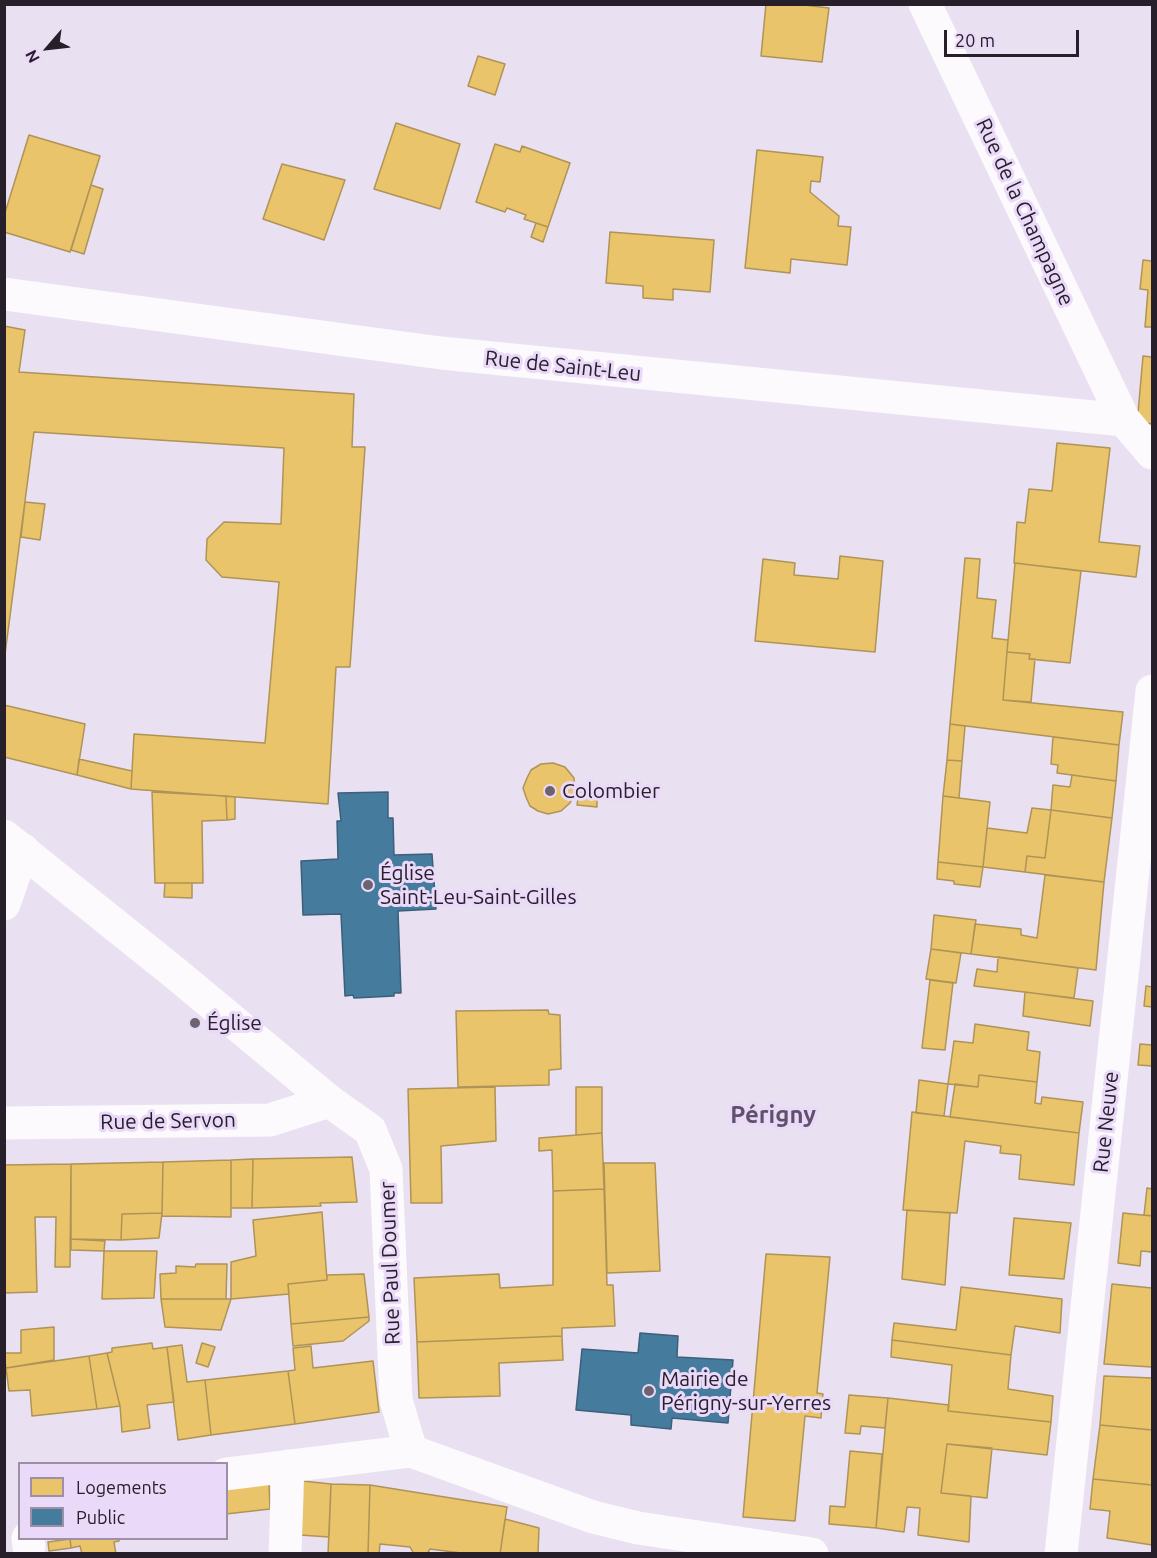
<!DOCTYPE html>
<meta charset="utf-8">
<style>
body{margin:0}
#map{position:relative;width:1157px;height:1558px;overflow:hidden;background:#e9e0f1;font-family:Ubuntu,sans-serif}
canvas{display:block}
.frame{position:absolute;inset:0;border:6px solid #27202b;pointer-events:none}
.legend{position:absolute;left:18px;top:1462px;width:210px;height:78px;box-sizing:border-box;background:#ead9f8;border:2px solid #9c8fa6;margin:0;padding:8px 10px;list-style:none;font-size:18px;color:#27202b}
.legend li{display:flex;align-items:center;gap:12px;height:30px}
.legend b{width:30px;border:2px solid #9c8fa6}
.north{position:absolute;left:18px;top:18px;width:60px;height:60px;-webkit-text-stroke:4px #ead9f8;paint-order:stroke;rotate:242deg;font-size:16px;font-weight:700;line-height:24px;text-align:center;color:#27202b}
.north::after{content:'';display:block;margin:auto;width:21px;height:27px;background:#27202b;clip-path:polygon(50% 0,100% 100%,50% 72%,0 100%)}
.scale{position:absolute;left:944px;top:30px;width:135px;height:27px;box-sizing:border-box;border:3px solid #27202b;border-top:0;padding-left:8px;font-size:18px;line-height:21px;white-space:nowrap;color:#27202b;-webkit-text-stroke:4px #ead9f8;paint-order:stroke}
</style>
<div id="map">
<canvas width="1157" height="1558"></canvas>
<div class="frame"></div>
<ul class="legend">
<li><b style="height:16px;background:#e9c46a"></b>Logements</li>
<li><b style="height:16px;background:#457b9d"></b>Public</li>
</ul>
<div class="north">N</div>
<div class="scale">20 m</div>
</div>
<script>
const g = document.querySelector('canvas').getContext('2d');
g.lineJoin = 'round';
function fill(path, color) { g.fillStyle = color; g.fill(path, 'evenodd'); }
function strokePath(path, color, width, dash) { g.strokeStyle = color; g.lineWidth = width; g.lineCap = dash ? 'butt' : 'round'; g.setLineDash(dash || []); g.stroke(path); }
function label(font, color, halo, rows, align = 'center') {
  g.font = font + ' Ubuntu,sans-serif'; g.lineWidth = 6; g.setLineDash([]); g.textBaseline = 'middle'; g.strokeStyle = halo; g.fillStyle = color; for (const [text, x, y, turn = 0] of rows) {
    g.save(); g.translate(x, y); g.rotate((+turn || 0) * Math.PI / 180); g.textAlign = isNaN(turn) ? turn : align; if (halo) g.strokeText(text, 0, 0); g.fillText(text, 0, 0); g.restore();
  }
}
const homes = new Path2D(`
 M 766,4 L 796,4 L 829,8 L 822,62 L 761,56 Z
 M 478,56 L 505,64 L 495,95 L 468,86 Z
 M 396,123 L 460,144 L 440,209 L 374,189 Z
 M 29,135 L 100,156 L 70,252 L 4,232 L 4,216 Z
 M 495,144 L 520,152 L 522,146 L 570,163 L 548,227 L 524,219 L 526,215 L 507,208 L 505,212 L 476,202 Z
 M 757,150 L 823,157 L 820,182 L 811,181 L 810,192 L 839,216 L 838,226 L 851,227 L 847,265 L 791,259 L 790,273 L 745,268 Z
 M 282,164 L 345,180 L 324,240 L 263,219 Z
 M 91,185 L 103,189 L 84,254 L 71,250 Z
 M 536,223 L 548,227 L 543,242 L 531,237 Z
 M 610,232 L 714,240 L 710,292 L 673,289 L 673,300 L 643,298 L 643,286 L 606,283 Z
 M 1143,260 L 1152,261 L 1152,327 L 1145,327 L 1148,290 L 1140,289 Z
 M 4,326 L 25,330 L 19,372 L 354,394 L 352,447 L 365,447 L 350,667 L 336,667 L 328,804 L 131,789 L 134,734 L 265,743 L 279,582 L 222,577 L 206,560 L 207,539 L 224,522 L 281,524 L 284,448 L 34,432 L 4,662 Z
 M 1143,356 L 1152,357 L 1152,424 L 1146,423 L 1138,413 Z
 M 1057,443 L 1110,448 L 1099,542 L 1140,546 L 1136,577 L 1014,563 L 1017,522 L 1025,523 L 1029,489 L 1052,491 Z
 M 25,502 L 45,504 L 40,540 L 21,537 Z
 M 840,556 L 883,561 L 875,652 L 755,641 L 763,559 L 795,563 L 794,575 L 838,579 Z
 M 965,558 L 980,559 L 977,598 L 996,600 L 992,638 L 1008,640 L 1003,700 L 1123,712 L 1119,745 L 950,724 Z
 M 1015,563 L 1081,571 L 1070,663 L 1029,659 L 1030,654 L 1007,652 Z
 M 1007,652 L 1030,654 L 1029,659 L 1035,659 L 1031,702 L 1003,700 Z
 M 4,705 L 85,724 L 77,775 L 4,757 Z
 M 950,724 L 965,726 L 962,761 L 947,760 Z
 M 1053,737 L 1119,745 L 1116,781 L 1057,773 L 1058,765 L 1051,764 Z
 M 79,759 L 132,771 L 131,789 L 77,775 Z
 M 947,760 L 962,761 L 959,798 L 943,796 Z
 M 553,763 L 565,767 L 574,778 L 575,793 L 570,803 L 561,811 L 548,814 L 538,811 L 530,806 L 526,797 L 523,788 L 527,778 L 531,770 L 541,764 Z
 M 1072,775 L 1116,781 L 1112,818 L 1051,810 L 1053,785 L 1070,787 Z
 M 152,792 L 226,796 L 227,820 L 202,821 L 203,883 L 155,883 Z
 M 579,792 L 597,793 L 597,807 L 577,805 Z
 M 226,796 L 235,797 L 235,819 L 227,820 Z
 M 943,796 L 990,802 L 983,867 L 938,862 Z
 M 1032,808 L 1051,810 L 1045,858 L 1027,856 L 1025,872 L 983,867 L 987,828 L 1027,833 Z
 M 1051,810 L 1112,818 L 1104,882 L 1025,872 L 1027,856 L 1045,858 Z
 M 938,862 L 983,867 L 980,887 L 954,884 L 954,881 L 937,879 Z
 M 1045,875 L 1104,882 L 1096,970 L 971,954 L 975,924 L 1021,929 L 1021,935 L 1037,938 Z
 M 165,883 L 192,883 L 192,898 L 164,897 Z
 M 934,915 L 976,920 L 971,954 L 931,949 Z
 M 931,949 L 961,953 L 956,983 L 926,979 Z
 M 998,957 L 1078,968 L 1074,998 L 974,986 L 977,969 L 997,972 Z
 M 930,980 L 953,983 L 945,1050 L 922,1048 Z
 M 1146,986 L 1152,987 L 1152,1007 L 1144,1006 Z
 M 1025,992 L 1093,1001 L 1090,1026 L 1023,1016 Z
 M 548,1010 L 549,1014 L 560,1015 L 561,1069 L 549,1070 L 549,1085 L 458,1087 L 456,1011 Z
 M 975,1024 L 1029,1032 L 1027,1050 L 1040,1052 L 1037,1082 L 979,1075 L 978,1087 L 948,1084 L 954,1041 L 973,1043 Z
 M 1140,1044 L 1152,1045 L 1152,1066 L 1138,1065 Z
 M 979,1075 L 1037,1082 L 1035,1103 L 1041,1104 L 1042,1097 L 1083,1102 L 1079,1133 L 950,1117 L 955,1084 L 978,1087 Z
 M 919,1080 L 948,1084 L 944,1116 L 916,1113 Z
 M 495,1087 L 496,1141 L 441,1146 L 442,1203 L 411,1203 L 408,1089 Z
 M 576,1087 L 602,1087 L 602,1133 L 576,1135 Z
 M 912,1112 L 1079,1133 L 1074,1185 L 1019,1179 L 1021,1155 L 1000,1153 L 1001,1146 L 965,1141 L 957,1213 L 903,1210 Z
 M 602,1133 L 604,1189 L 553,1191 L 552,1150 L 539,1151 L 539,1138 Z
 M 352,1157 L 357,1202 L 320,1203 L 321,1206 L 252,1208 L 253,1159 Z
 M 253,1159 L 252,1208 L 231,1208 L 231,1160 Z
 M 231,1160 L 231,1217 L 162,1216 L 163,1162 Z
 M 163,1162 L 162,1213 L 122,1214 L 121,1240 L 71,1239 L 71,1164 Z
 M 604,1163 L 655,1163 L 660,1271 L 607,1273 Z
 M 71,1164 L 70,1267 L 55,1267 L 56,1217 L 35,1217 L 37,1292 L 4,1293 L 4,1165 Z
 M 1147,1188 L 1152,1189 L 1152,1216 L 1144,1215 Z
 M 604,1189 L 607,1285 L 613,1285 L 615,1326 L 562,1328 L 562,1336 L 417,1342 L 414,1278 L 499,1274 L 500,1288 L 553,1285 L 553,1191 Z
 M 907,1210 L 950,1213 L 945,1285 L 902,1279 Z
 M 322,1212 L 327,1280 L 288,1284 L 289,1294 L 231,1299 L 231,1262 L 256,1256 L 253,1220 Z
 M 162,1213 L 159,1238 L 121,1240 L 122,1214 Z
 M 1123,1213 L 1152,1216 L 1152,1252 L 1141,1251 L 1140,1266 L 1118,1263 Z
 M 1014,1218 L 1071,1223 L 1064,1279 L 1009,1275 Z
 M 71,1239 L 105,1241 L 104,1251 L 71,1250 Z
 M 104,1251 L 157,1251 L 154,1298 L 102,1299 Z
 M 766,1254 L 830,1257 L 817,1393 L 823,1394 L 821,1418 L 805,1416 L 795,1521 L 743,1517 Z
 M 196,1264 L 227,1264 L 226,1299 L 161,1299 L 160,1274 L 176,1273 L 176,1266 L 195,1267 Z
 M 364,1274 L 369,1317 L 291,1324 L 288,1284 L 327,1280 L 327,1275 Z
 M 1112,1284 L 1152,1288 L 1152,1367 L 1104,1364 Z
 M 961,1287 L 1062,1299 L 1060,1333 L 1015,1326 L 1011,1355 L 892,1340 L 894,1323 L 956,1330 Z
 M 161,1299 L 231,1299 L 221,1330 L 165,1327 Z
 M 369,1317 L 369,1321 L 343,1341 L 293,1346 L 291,1324 Z
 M 54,1327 L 54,1360 L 6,1368 L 4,1353 L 21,1353 L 21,1330 Z
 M 562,1336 L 563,1360 L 499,1363 L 500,1396 L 419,1398 L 417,1342 Z
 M 892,1340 L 1011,1355 L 1008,1389 L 1053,1396 L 1051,1422 L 948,1411 L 952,1365 L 891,1357 Z
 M 152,1343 L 153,1349 L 167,1347 L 174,1402 L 147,1405 L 150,1428 L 122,1432 L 120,1406 L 107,1353 L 112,1352 L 112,1348 Z
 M 202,1343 L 215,1347 L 208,1367 L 196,1363 Z
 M 182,1345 L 187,1382 L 205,1380 L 211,1435 L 178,1440 L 167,1347 Z
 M 311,1346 L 313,1368 L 373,1361 L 379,1412 L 295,1424 L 288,1371 L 295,1370 L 293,1348 Z
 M 107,1353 L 120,1406 L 97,1409 L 89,1356 Z
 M 89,1356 L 97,1409 L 32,1416 L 30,1390 L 9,1391 L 6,1368 Z
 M 288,1371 L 295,1424 L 211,1435 L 205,1380 Z
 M 1104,1376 L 1152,1378 L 1152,1430 L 1100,1425 Z
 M 849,1395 L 888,1398 L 885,1428 L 861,1426 L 860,1434 L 845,1433 Z
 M 888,1398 L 949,1405 L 948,1411 L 1051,1422 L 1047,1455 L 947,1444 L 941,1493 L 971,1496 L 969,1542 L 918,1535 L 920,1508 L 907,1507 L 904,1532 L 876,1528 Z
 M 1100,1425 L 1152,1430 L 1152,1485 L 1093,1479 Z
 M 947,1444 L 992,1448 L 987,1498 L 941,1493 Z
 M 850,1451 L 882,1454 L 876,1528 L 829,1524 L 830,1506 L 845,1507 Z
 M 1093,1479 L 1152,1485 L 1152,1545 L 1107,1538 L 1110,1511 L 1090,1509 Z
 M 303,1481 L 331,1484 L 329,1537 L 300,1535 Z
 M 269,1484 L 270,1509 L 226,1514 L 226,1488 Z
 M 331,1484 L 370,1485 L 368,1554 L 328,1554 Z
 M 370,1485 L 507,1507 L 500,1554 L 469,1554 L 430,1549 L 427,1554 L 414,1554 L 410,1547 L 380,1544 L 379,1554 L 368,1554 Z
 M 505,1519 L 539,1528 L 538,1554 L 500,1554 Z
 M 119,1538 L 119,1541 L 114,1542 L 116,1554 L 82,1554 L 80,1546 L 71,1548 L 70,1538 Z
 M 70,1539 L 71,1548 L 49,1551 L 48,1542 Z`);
fill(homes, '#e9c46a');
strokePath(homes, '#af9357', 1.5);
const public = new Path2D(`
 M 388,792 L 388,818 L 393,818 L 394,855 L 432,854 L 436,909 L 398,911 L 401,993 L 394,993 L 394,996 L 354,998 L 353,995 L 345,996 L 341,914 L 303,915 L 301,861 L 338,859 L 337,821 L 341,821 L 338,793 Z
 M 640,1333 L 678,1336 L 677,1357 L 733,1360 L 728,1423 L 672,1418 L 671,1429 L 631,1425 L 631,1415 L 576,1410 L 582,1349 L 638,1353 Z`);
fill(public, '#457b9d');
strokePath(public, '#3c607b', 1.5);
strokePath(new Path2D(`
 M 925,4 L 1124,420 L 1152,453
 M 4,294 L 441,353 L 1124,420
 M 4,904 L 23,850
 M 4,1123 L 270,1120 L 329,1101 L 370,1130 L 386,1169 L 396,1400 L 411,1451 L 593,1517 L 638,1528 L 812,1554
 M 226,1474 L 411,1451
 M 28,1538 L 29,1547
 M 285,1554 L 288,1466
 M 1061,1554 L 1152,691`), '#fcfafd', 33);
strokePath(new Path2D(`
 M 4,836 L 175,973 L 329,1101`), '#fcfafd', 33);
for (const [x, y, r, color] of [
 [550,791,6,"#6b6370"],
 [368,885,6,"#6b6370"],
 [195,1023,6,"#6b6370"],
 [649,1391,6,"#6b6370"]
]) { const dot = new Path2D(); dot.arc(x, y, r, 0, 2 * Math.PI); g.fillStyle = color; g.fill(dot); strokePath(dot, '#ead9f8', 2); }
label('21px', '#27202b', '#ead9f8', [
 ["Rue de la Champagne",1025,212,65],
 ["Rue de Saint-Leu",563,366,6],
 ["Rue de Servon",168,1121,-1],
 ["Rue Neuve",1106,1122,-84],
 ["Rue Paul Doumer",390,1263,-92]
]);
label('21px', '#27202b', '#ead9f8', [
 ["Colombier",562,791],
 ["Église",380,873],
 ["Saint-Leu-Saint-Gilles",380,897],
 ["Église",207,1023],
 ["Mairie de",661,1379],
 ["Périgny-sur-Yerres",661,1403]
], 'left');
label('bold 24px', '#60516b', '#ead9f8', [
 ["Périgny",773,1115]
]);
</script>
